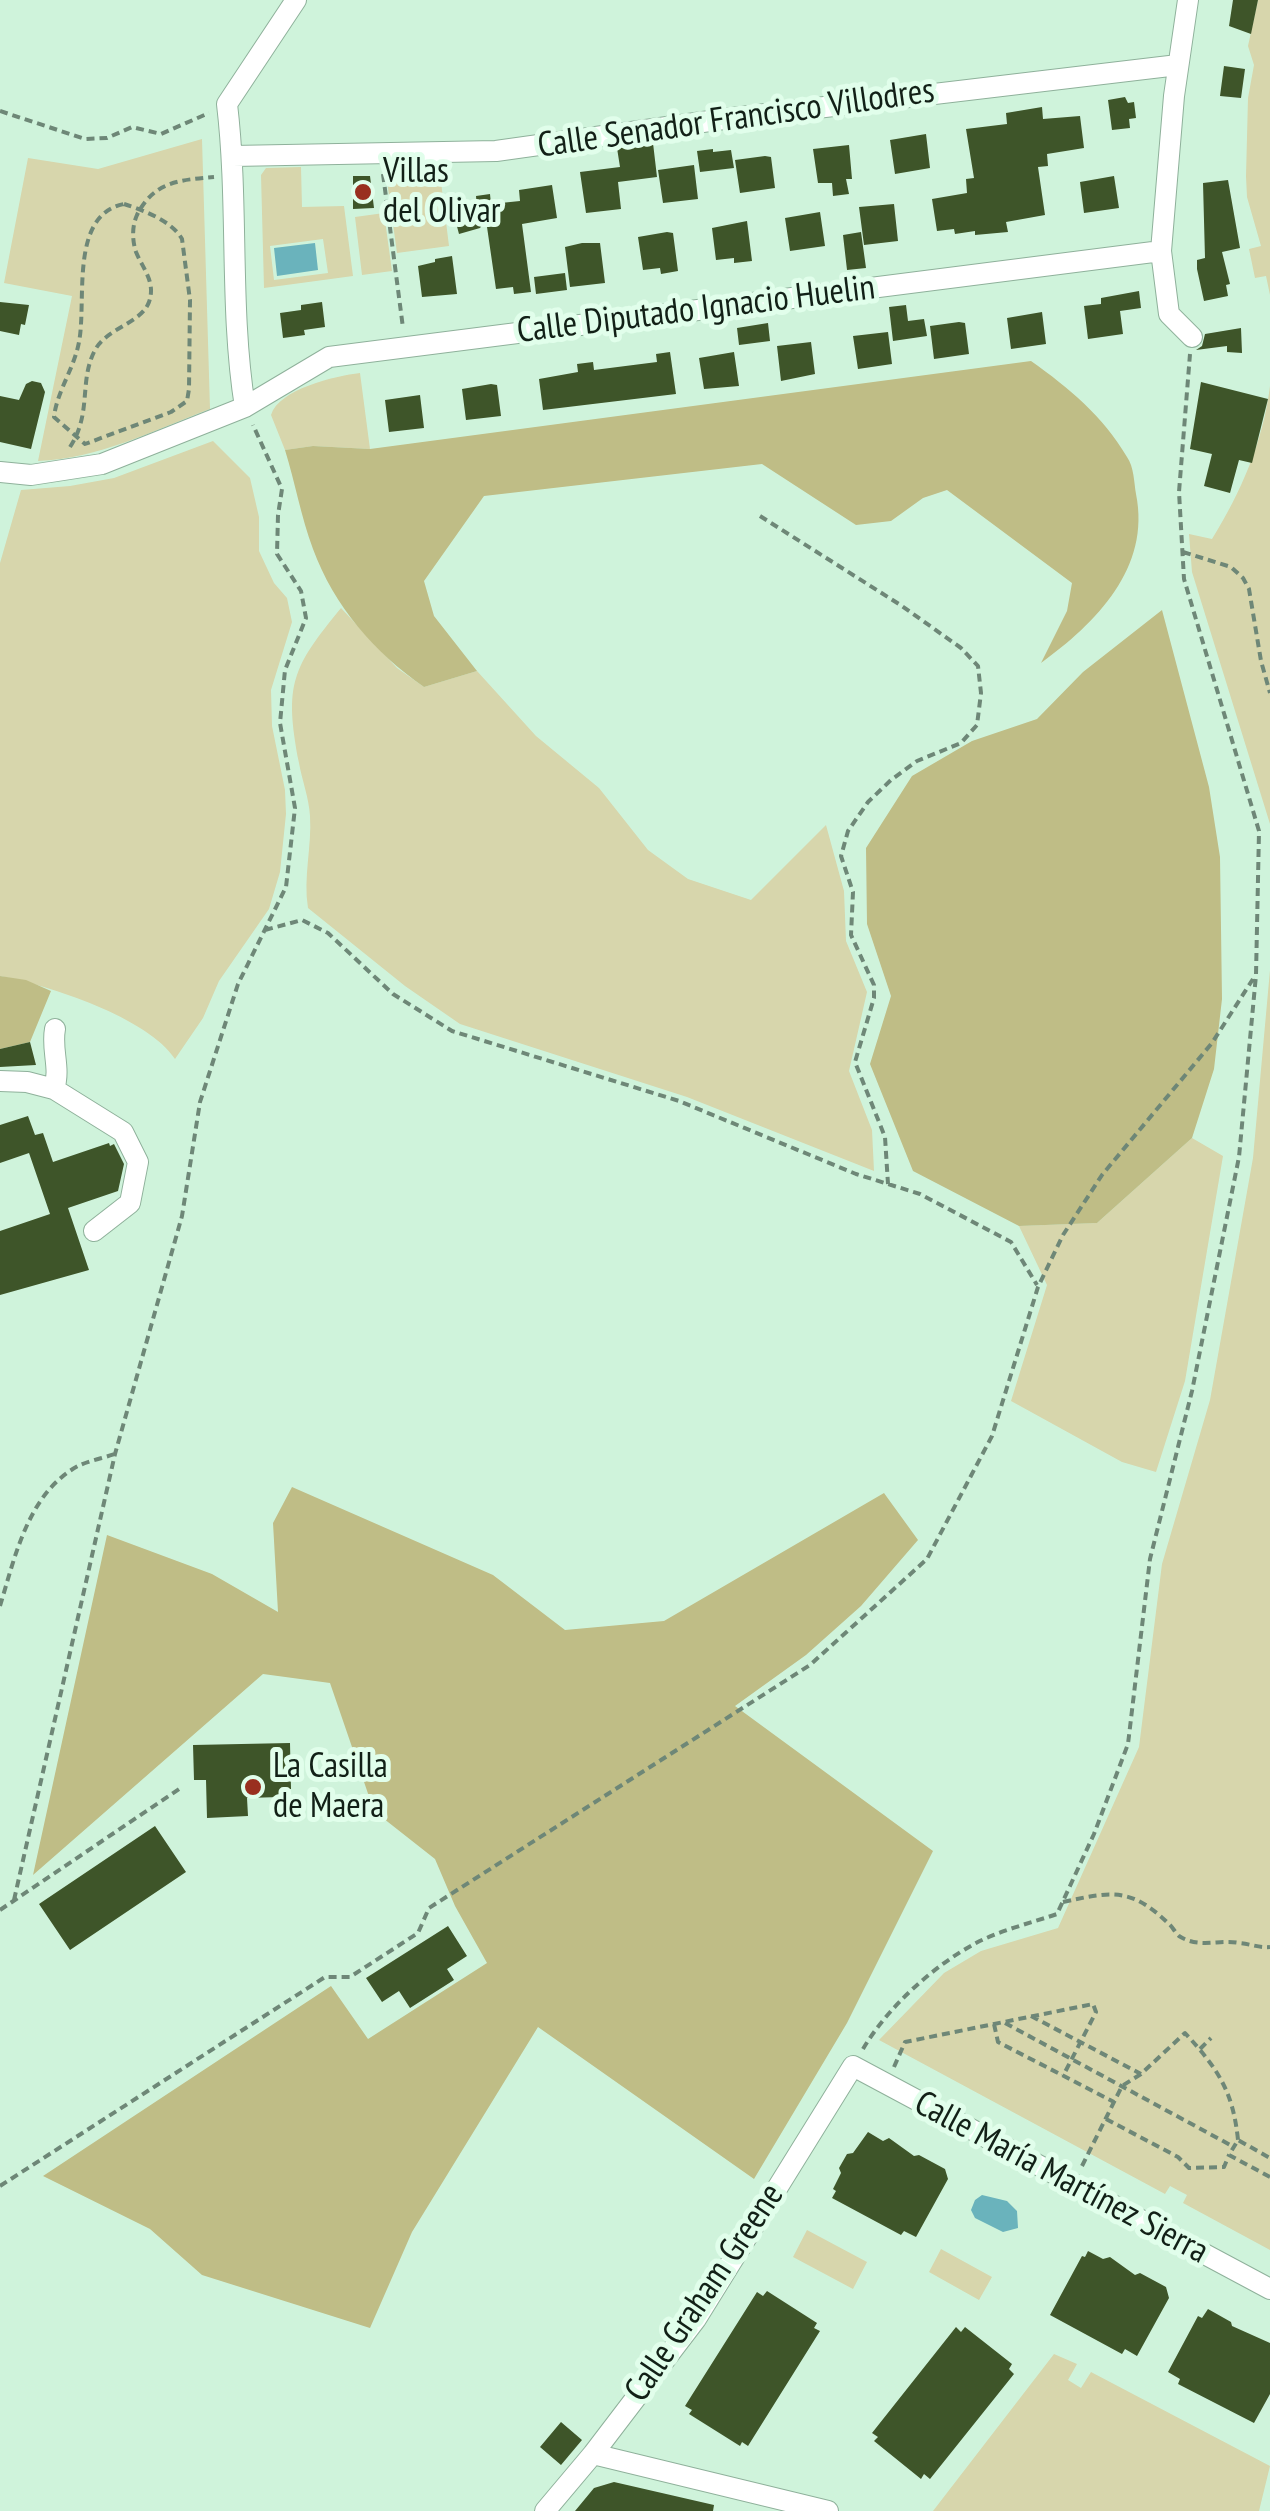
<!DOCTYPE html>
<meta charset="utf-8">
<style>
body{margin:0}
canvas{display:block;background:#cff3db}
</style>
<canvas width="1270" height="2511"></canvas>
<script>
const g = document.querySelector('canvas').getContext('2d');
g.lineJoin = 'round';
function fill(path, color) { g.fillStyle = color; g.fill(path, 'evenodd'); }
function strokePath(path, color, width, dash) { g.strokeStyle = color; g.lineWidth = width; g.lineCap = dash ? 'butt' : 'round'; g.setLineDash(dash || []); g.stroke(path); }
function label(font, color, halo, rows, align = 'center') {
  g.font = font + ' "PT Sans Narrow",sans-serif'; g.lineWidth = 10; g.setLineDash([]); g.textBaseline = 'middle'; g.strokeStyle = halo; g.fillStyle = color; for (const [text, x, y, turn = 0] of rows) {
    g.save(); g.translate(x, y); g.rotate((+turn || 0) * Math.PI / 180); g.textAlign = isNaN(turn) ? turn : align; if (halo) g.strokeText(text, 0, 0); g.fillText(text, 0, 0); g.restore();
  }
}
fill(new Path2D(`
 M 1258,0 L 1270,0 L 1270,295 L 1266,276 L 1255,278 L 1249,249 L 1261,246 L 1247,197 L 1246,176 L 1248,98 L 1254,65 L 1248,46 Z
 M 202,139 L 210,409 C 154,430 98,459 38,461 L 72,296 L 4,283 L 28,158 L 98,169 Z
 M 385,166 L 439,166 L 449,246 L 397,253 Z
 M 301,167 L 302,207 L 344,206 L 353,276 L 264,288 L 261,175 L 266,168 ZM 323,239 L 328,273 L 274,280 L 270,246 Z
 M 384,213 L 392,271 L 362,275 L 355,217 Z
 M 360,373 L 370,449 L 313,446 L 285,450 L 271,415 C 279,389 335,376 360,373 Z
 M 1270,386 L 1270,824 L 1192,572 L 1189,534 L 1212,539 C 1241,492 1263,442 1270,386 Z
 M 213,441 L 250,478 L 259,517 L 259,551 L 274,583 L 287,598 L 292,622 L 271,690 L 272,726 L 285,790 L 286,814 L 280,872 L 269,909 L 219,981 L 203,1018 L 175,1059 C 149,1018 48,985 0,976 L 0,563 L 21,490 L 70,486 L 114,478 Z
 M 341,608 L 397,668 L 424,687 L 477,671 L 536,736 L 599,788 L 648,850 L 688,879 L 751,900 L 826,825 L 844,891 L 846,941 L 867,992 L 849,1071 L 872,1130 L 874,1171 L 687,1097 L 460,1024 L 405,986 L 308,908 C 303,877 312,847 310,816 C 309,798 302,780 299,763 C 284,684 292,668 341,608 Z
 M 1270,970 L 1270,2250 L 1183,2203 L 1187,2195 L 1170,2186 L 1165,2194 L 879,2040 L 944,1973 L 981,1951 L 1058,1928 L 1139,1747 L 1162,1564 L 1210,1400 L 1253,1158 Z
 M 1192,1138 L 1223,1156 L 1185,1381 L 1156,1472 L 1122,1462 L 1011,1401 L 1047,1285 L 1019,1226 L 1097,1223 Z
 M 807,2230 L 867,2262 L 853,2289 L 793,2257 Z
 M 941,2249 L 992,2277 L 979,2300 L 929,2272 Z
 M 1054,2354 L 1077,2364 L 1068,2380 L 1081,2388 L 1091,2372 L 1270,2466 L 1259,2511 L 933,2511 Z`), '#d7d6ac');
fill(new Path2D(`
 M 1031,361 C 1069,388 1103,416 1127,457 C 1134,467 1134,482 1136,494 C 1151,568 1096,623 1041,663 L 1067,611 L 1072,583 L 947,490 L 923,498 L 891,521 L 856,525 L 762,464 L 484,496 L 424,581 L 434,616 L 477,671 L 424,687 C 374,652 334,606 313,549 C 301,517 295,482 285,450 L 313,446 L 370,449 Z
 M 1162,610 L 1209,787 L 1220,857 L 1222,999 L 1214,1069 L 1192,1138 L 1097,1223 L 1019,1226 L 913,1171 L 870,1064 L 891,996 L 867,924 L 866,848 L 912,776 L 972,741 L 1037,719 L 1083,672 Z
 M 0,976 L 26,980 L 51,991 L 30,1042 L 0,1049 Z
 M 292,1487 L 493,1575 L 565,1630 L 664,1621 L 884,1493 L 918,1540 L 861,1606 L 806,1655 L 735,1706 L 933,1851 L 847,2023 L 754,2179 L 538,2027 L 412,2232 L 370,2328 L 202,2275 L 150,2229 L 43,2176 L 331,1986 L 368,2039 L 487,1963 L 455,1906 L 435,1859 L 374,1811 L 330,1683 L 263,1674 L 33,1875 L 107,1535 L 212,1574 L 278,1612 L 273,1523 Z`), '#bfbd86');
fill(new Path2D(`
 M 315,243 L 318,270 L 277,276 L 274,248 Z
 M 982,2195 L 1007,2201 L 1017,2211 L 1018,2228 L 1003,2232 L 975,2218 L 971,2210 L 975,2200 Z`), '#6ab3bc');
fill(new Path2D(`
 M 1233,0 L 1258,0 L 1251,34 L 1229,26 Z
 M 1224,66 L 1245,69 L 1241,98 L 1220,96 Z
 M 1125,97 L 1128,103 L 1134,102 L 1136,118 L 1129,119 L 1130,128 L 1112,130 L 1108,100 Z
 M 1042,107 L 1043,119 L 1080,116 L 1084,148 L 1047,154 L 1048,166 L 1038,167 L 1045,215 L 1006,222 L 1008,232 L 975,235 L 975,231 L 955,234 L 954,229 L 937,231 L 932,199 L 967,193 L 966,179 L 974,178 L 966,129 L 1007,124 L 1006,113 Z
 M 926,134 L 930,168 L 895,174 L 890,140 Z
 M 653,143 L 657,177 L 618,182 L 621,209 L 586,213 L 580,172 L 620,167 L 617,148 Z
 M 849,145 L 852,179 L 846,179 L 849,194 L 833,196 L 832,183 L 818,183 L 813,149 Z
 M 713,149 L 713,152 L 731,150 L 734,168 L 700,172 L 697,151 Z
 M 765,156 L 771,157 L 775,188 L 740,193 L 735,160 Z
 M 694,165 L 698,199 L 663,203 L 658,170 Z
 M 353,176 L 370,176 L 374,208 L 353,209 Z
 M 1114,176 L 1119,208 L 1084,213 L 1080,182 Z
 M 1228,180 L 1240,248 L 1222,252 L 1230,284 L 1226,285 L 1228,296 L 1204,301 L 1197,269 L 1197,260 L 1205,258 L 1203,183 Z
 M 552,185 L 557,218 L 522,224 L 531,292 L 514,294 L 513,287 L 496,289 L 486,220 L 480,228 L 459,234 L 455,219 L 477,208 L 476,196 L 490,194 L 491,204 L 520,201 L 519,190 Z
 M 894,204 L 898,241 L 864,245 L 859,207 Z
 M 820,212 L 825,246 L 790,251 L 785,218 Z
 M 747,221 L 752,261 L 734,263 L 734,258 L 716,260 L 712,228 Z
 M 667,232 L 673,233 L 678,271 L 661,274 L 660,268 L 643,270 L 638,237 Z
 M 861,232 L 866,268 L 847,270 L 843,235 Z
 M 582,243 L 600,243 L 605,283 L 570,287 L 565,247 Z
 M 452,256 L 457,294 L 422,297 L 418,266 L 435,262 L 435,259 Z
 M 565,273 L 567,290 L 536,294 L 534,277 Z
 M 1139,291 L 1141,308 L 1120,311 L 1123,334 L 1088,339 L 1084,306 L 1101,304 L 1101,298 Z
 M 0,302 L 29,305 L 25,325 L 21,324 L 19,335 L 0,331 Z
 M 322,302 L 325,327 L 304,330 L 305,335 L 283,338 L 280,313 L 301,310 L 301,305 Z
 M 906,305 L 908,321 L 924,319 L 927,336 L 893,341 L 889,307 Z
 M 1042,312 L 1046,344 L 1011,349 L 1007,318 Z
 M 959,322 L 965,323 L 969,354 L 934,359 L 930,326 Z
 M 768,323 L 770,341 L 739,345 L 737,328 Z
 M 1241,328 L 1242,353 L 1227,352 L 1227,346 L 1196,350 L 1202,346 L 1205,334 Z
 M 888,332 L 892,364 L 858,369 L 853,336 Z
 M 811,342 L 815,374 L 781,381 L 777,346 Z
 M 670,352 L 676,394 L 543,410 L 539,379 L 578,372 L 577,364 L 593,362 L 594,370 L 657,362 L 656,354 Z
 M 734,352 L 739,386 L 704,389 L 699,358 Z
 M 32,381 L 41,383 L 45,392 L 31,449 L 0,442 L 0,396 L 19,400 L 26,384 Z
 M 1201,382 L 1268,399 L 1252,463 L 1239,460 L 1230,493 L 1204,486 L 1212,454 L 1190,449 Z
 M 491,384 L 497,385 L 501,416 L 466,420 L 462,389 Z
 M 420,395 L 424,428 L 389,432 L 385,400 Z
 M 30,1042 L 36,1065 L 0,1067 L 0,1049 Z
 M 28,1116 L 35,1135 L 43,1133 L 53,1162 L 109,1143 L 110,1146 L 114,1144 L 124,1164 L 118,1191 L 68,1208 L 89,1270 L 0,1295 L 0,1231 L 50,1214 L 29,1153 L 0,1163 L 0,1125 Z
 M 290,1743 L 291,1789 L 280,1789 L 280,1797 L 247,1798 L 248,1816 L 207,1818 L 206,1780 L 194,1780 L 193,1745 Z
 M 155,1826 L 186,1872 L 70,1950 L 39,1904 Z
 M 448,1926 L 467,1956 L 447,1969 L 454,1980 L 410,2008 L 399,1991 L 382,2002 L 366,1978 Z
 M 868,2132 L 883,2141 L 889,2138 L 914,2156 L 919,2155 L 945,2169 L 948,2179 L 916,2237 L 904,2231 L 901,2235 L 832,2198 L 836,2191 L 833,2189 L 841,2173 L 839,2168 L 847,2154 L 853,2153 Z
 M 1088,2251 L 1103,2259 L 1110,2257 L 1135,2275 L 1140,2273 L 1166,2287 L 1169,2298 L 1137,2356 L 1125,2349 L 1122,2354 L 1050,2315 L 1082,2256 L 1085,2257 Z
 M 767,2291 L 817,2323 L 814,2328 L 820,2331 L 748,2446 L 742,2442 L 740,2446 L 689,2414 L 692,2410 L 685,2406 L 757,2292 L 763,2296 Z
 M 1208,2309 L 1231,2322 L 1232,2326 L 1270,2343 L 1270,2394 L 1254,2423 L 1178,2384 L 1180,2379 L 1168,2372 L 1198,2316 L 1202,2318 Z
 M 956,2327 L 961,2332 L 965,2327 L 1012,2364 L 1009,2369 L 1014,2374 L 930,2479 L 924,2474 L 921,2479 L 874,2441 L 878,2437 L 872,2433 Z
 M 561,2422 L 582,2440 L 561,2465 L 540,2447 Z
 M 614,2482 L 714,2505 L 713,2511 L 575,2511 L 594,2488 Z`), '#3e5529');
const minor = new Path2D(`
 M 1188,0 L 1174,96 L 1161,251 L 1169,314 L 1192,337
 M 233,156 L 496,151 L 724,119 L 1178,65
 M 245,407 C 229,307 239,205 227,104 L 296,0
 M 0,472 L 31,475 L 102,464 L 245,407 L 329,357 L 1161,251
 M 0,1081 L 27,1082 L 54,1089 L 123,1132 L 138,1162 L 130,1203 L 94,1231
 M 54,1089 C 61,1068 51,1050 55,1029
 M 593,2454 L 828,2511
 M 545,2511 L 593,2454 L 696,2319 L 853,2066 L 1270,2289`);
strokePath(minor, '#8fb19b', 22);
strokePath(new Path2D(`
 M 0,111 L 85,139 L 107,138 L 132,127 L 161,134 L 209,113
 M 383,174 L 403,328
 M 124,204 C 143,210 172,221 182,239 L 190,300 L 189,389 L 187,401 L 171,412 L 85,444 L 54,417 C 57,391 74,369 79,342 C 87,300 69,215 124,204 Z
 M 70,447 C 92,413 79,383 94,352 C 105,328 141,324 149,302 C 156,282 143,269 136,252 C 132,240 132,226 137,215 C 154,181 180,180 214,177
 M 760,516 L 902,606 L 961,648 L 978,666 L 981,693 L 977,725 L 961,743 L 917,761 L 891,780 L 868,802 L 848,831 L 841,856 L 853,892 L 851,935 L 874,985 L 874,998 L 855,1062 L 885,1137 L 888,1184
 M 1183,552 L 1231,567 L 1243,578 L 1249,589 L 1261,661 L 1270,693
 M 265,930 L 302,920 L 328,933 L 393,994 L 452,1031 L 679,1101 L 856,1174 L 920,1194 L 1011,1242 L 1037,1285
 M 0,1606 C 15,1557 28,1493 78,1466 C 88,1461 103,1458 115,1454
 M 14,1900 L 115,1454 L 182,1216 L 200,1102 L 238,984 L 286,887 L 295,808 L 280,723 L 285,670 L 306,618 L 301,591 L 277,554 L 278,515 L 282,489 L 253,425
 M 1063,1902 C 1110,1892 1130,1886 1169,1924 C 1172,1926 1176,1934 1179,1936 C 1199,1949 1219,1939 1239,1943 C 1251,1944 1259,1948 1270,1947
 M 0,1910 L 182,1787
 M 1031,2016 L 1141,2074
 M 1005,2023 L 1234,2147
 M 994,2024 L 998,2042 L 1114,2102
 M 863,2049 C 887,2008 933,1966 976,1943 C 1001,1930 1031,1923 1057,1914 L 1094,1834 L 1128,1744 L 1150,1559 L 1192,1391 L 1239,1157 L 1256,975 L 1259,831 L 1184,579 L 1179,492 L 1190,354
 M 1200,2049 L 1211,2038
 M 894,2067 L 905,2042 L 1093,2004 L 1096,2012 L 1063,2076
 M 1106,2119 L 1178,2157 L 1189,2168 L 1224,2167 L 1229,2155
 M 1082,2166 L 1122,2086 L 1141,2074 L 1185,2033 C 1218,2069 1233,2091 1238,2140
 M 1270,2177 L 1229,2155 L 1238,2140 L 1270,2158
 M 0,2186 L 325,1977 L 350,1977 L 418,1933 L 429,1908 L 810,1665 L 927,1559 L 992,1436 L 1038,1287 L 1063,1235 L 1102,1175 L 1212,1043 L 1253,979`), '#6e8777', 4, [8, 5]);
strokePath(minor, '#fff', 20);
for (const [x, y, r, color] of [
 [363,192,10,"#992f1f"],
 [253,1787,10,"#992f1f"]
]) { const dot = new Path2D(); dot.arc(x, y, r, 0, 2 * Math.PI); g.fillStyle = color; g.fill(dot); strokePath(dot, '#e1feeb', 4); }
label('35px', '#122017', '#e1feeb', [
 ["Calle Senador Francisco Villodres",736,119,-8],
 ["Calle Diputado Ignacio Huelin",696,310,-7],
 ["Calle María Martínez Sierra",1061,2178,28],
 ["Calle Graham Greene",705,2293,-56]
]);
label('35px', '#122017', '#e1feeb', [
 ["Villas",383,172],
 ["del Olivar",383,212],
 ["La Casilla",273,1767],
 ["de Maera",273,1807]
], 'left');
</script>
